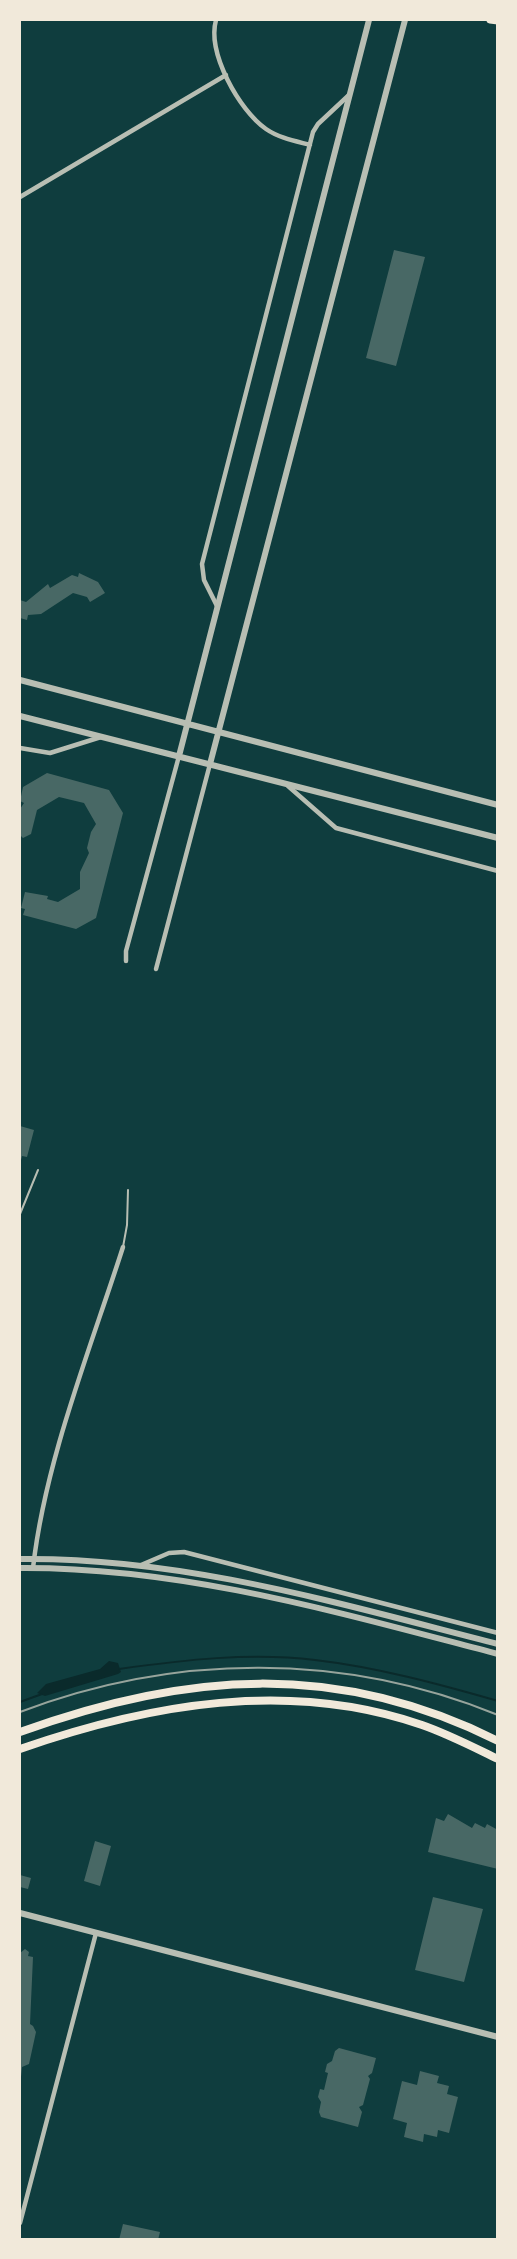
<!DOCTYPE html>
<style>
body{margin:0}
#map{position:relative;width:517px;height:2259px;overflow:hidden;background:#0f3d3e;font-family:"Roboto Condensed",sans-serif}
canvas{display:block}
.frame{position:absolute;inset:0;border:21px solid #f1e9da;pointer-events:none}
</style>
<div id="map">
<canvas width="517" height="2259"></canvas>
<div class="frame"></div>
</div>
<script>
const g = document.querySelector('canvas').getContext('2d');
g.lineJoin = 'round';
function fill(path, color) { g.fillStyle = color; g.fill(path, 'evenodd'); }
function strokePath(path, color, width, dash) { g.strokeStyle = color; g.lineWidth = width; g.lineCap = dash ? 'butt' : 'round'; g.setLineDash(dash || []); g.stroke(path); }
fill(new Path2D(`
 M 109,1661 L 118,1663 L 121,1672 L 118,1674 L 45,1696 L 37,1693 L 46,1684 L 100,1669 Z`), '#0a2a2b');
strokePath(new Path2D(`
 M 119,1669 C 183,1660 250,1652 315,1660 C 376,1667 439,1684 498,1701
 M 20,1702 L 42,1694`), '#0a2a2b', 2);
fill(new Path2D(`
 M 394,250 L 425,257 L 396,366 L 366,358 Z
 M 79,573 L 98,582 L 105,593 L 90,602 L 87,597 L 73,593 L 41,614 L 28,615 L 27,620 L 20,618 L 20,600 L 26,602 L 48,584 L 50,588 L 72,575 L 78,577 Z
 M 47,773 L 109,790 L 123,813 L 96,918 L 76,929 L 23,915 L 25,909 L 21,908 L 25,892 L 48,896 L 47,899 L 58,902 L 80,889 L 80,872 L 89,853 L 87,848 L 91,832 L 96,824 L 84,803 L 59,797 L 37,810 L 31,834 L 23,838 L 20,835 L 20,809 L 24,803 L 20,801 L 23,787 Z
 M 20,1126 L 34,1130 L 27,1157 L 22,1156 L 20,1164 Z
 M 448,1814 L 472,1828 L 475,1823 L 485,1828 L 487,1824 L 498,1830 L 498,1869 L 428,1852 L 436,1818 L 444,1821 Z
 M 95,1841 L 111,1846 L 100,1886 L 84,1881 Z
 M 20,1875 L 31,1878 L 28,1889 L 20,1887 Z
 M 433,1897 L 483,1909 L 464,1982 L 415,1970 Z
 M 25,1949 L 29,1952 L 28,1956 L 33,1957 L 30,2024 L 33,2026 L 36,2032 L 29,2064 L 22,2067 L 21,2077 L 20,1953 Z
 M 339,2048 L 376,2058 L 372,2073 L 368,2076 L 370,2079 L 363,2105 L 359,2107 L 362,2112 L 358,2127 L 321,2117 L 319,2112 L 321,2102 L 318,2097 L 320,2089 L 324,2090 L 328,2073 L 325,2072 L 327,2064 L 332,2061 L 335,2051 Z
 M 420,2071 L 439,2076 L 437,2083 L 449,2086 L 447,2094 L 458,2097 L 449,2133 L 438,2130 L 437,2137 L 424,2134 L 423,2142 L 404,2137 L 407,2123 L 393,2119 L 402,2081 L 417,2085 Z
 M 123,2224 L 160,2232 L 158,2240 L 119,2240 Z`), '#486865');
strokePath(new Path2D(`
 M 20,1214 L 38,1170
 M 123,1247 L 127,1225 L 128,1190`), '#b8beb3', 2);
strokePath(new Path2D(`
 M 216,20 C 207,53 239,110 266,129 C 279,138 295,141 310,145
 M 20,197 L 226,75
 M 217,606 L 204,580 L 202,564 L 313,132 L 318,124 L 349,95
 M 20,748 L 50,753 L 101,737
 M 288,786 L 336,828 L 498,871
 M 126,961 L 126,951 L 179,756
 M 156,969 L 210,764
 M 141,1565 L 169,1553 L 184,1552 L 498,1633
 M 33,1568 C 45,1461 90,1350 123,1247
 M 20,2223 L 96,1933`), '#b8beb3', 4.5);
strokePath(new Path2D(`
 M 20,680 L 498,805
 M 20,716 L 498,838
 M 179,756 L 369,20
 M 210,764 L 405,20
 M 20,1559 C 184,1557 340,1604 498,1644
 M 20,1568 C 184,1567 340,1613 498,1654
 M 20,1913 L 498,2037`), '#b8beb3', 6);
strokePath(new Path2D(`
 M 490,20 L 498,21`), '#f1e9da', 7);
strokePath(new Path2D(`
 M 20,1732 C 185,1672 336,1660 498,1741
 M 20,1749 C 149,1704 289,1679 422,1725 C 448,1734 473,1747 498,1759`), '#f1e9da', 8);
strokePath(new Path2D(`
 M 20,1712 C 175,1653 344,1652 498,1715`), '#97a49c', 2);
</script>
